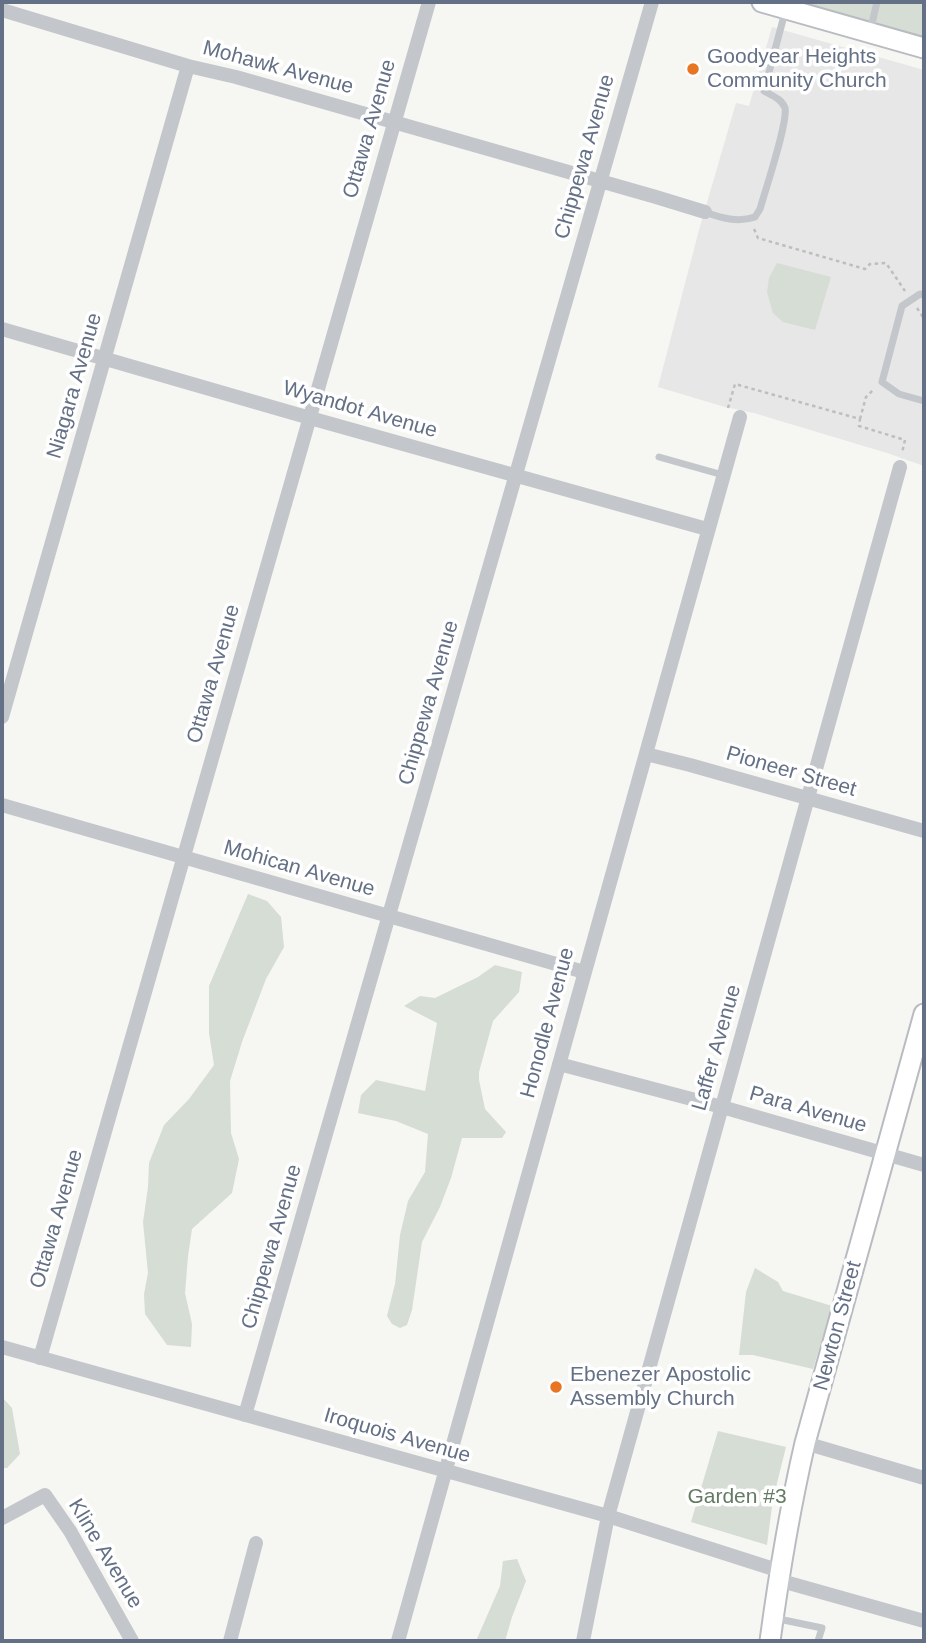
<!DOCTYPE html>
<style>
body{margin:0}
#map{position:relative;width:926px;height:1643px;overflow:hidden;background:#f6f6f3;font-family:Helvetica,sans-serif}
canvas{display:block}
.frame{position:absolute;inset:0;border:4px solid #647085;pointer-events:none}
</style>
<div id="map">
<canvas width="926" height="1643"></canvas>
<div class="frame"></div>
</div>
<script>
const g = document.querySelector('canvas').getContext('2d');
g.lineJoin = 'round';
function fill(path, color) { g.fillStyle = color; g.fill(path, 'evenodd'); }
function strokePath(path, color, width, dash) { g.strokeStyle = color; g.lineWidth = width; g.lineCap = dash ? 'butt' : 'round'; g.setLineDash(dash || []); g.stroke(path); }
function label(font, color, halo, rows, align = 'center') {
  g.font = font + ' Helvetica,sans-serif'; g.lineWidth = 7; g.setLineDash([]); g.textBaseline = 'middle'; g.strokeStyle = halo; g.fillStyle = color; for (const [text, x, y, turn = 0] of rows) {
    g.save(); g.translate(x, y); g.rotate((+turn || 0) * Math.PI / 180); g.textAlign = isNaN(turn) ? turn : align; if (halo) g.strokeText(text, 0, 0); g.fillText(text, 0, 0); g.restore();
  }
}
fill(new Path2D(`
 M 772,27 L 924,70 L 924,466 L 887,453 L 754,413 L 725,407 L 658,387 L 699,230 L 736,103 L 749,106 Z`), '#e6e7e6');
fill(new Path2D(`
 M 789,2 L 924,2 L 924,40 Z
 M 777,263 L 831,277 L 815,330 L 783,322 L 773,313 L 767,292 L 769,278 Z
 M 248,894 L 267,901 L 281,917 L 284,947 L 266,979 L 242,1042 L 230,1081 L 231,1133 L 239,1159 L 232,1193 L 192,1229 L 188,1256 L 185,1293 L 192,1324 L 191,1347 L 167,1345 L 145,1314 L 144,1294 L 148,1273 L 143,1222 L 148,1187 L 149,1163 L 164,1125 L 189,1099 L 214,1065 L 209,1033 L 209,986 Z
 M 495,965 L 522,972 L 519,992 L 493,1021 L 479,1072 L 479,1080 L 485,1109 L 506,1132 L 502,1138 L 462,1138 L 451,1178 L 440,1207 L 422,1242 L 412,1310 L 407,1325 L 400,1328 L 392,1324 L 387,1316 L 395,1284 L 400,1235 L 408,1201 L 425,1172 L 428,1134 L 396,1121 L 358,1113 L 361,1095 L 376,1080 L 425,1091 L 437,1023 L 404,1006 L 420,996 L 435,998 L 478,977 Z
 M 755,1268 L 778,1282 L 783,1291 L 832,1306 L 813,1369 L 753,1355 L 739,1355 L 746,1292 Z
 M 2,1397 L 12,1408 L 20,1454 L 7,1468 L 2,1468 Z
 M 718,1431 L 786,1447 L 773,1499 L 767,1545 L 691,1522 Z
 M 517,1559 L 526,1581 L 512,1617 L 505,1641 L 476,1641 L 500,1586 L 503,1561 Z`), '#d6ddd4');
const secondary = new Path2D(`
 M 762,2 L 924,48
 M 770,1641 C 779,1574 790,1508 805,1443 L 924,1014`);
strokePath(secondary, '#b8bbc1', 23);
strokePath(new Path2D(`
 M 754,229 L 758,238 L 865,269 L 870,264 L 886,263 L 905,291
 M 917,308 L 923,317
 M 728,408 L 735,384 L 860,419 L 859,426 L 905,440 L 902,453
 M 860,419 L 866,397 L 874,389`), '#bdbec1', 2.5, [3.5, 3.5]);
strokePath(new Path2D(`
 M 870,32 L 877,2
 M 705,212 C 721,218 738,223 755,217 L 760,209 C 765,191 788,123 785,108 C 782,99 771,95 764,91 L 785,12
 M 924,295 L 920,294 L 902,306 L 882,382 L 899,394 L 924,401
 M 659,457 L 723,475
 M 774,1618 L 822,1628 L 818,1641`), '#c3c6ca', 7);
strokePath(new Path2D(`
 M 2,10 L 188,66 L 236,77 L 656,197 L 705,212
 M 2,329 L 310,418 L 707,529
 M 2,717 L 188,66
 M 646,754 L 690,765 L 924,831
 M 2,805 L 584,972
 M 559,1064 L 722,1107 L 924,1165
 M 2,1347 L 608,1516 L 780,1571
 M 40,1358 L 429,2
 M 245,1415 L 652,2
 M 805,1443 L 924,1478
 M 2,1518 L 45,1495 L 70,1531 L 132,1641
 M 778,1580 L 924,1621
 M 230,1641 L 256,1543
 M 398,1641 L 740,417
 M 583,1641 L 608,1516 L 900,467`), '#c3c6ca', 14);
strokePath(secondary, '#fff', 19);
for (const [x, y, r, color] of [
 [693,69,7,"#e77522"],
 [556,1387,7,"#e77522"]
]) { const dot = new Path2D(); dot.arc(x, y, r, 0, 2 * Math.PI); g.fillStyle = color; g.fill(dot); strokePath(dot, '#fff', 2.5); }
label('21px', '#647085', '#fff', [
 ["Goodyear Heights",707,57],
 ["Community Church",707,81],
 ["Ebenezer Apostolic",570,1375],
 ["Assembly Church",570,1399]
], 'left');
label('21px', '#647085', '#fff', [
 ["Mohawk Avenue",278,68,15],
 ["Ottawa Avenue",370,129,-74],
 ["Chippewa Avenue",585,157,-74],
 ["Niagara Avenue",75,386,-74],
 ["Wyandot Avenue",360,410,16],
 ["Ottawa Avenue",214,674,-74],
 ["Chippewa Avenue",429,703,-74],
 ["Pioneer Street",791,772,16],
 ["Mohican Avenue",299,869,16],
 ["Honodle Avenue",548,1023,-75],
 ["Laffer Avenue",717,1048,-74],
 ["Para Avenue",808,1110,16],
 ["Ottawa Avenue",57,1219,-74],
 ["Chippewa Avenue",272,1247,-74],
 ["Newton Street",838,1326,-75],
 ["Iroquois Avenue",397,1436,16],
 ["Kline Avenue",105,1554,59]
]);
label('21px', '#647b63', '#fff', [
 ["Garden #3",737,1497]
]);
</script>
